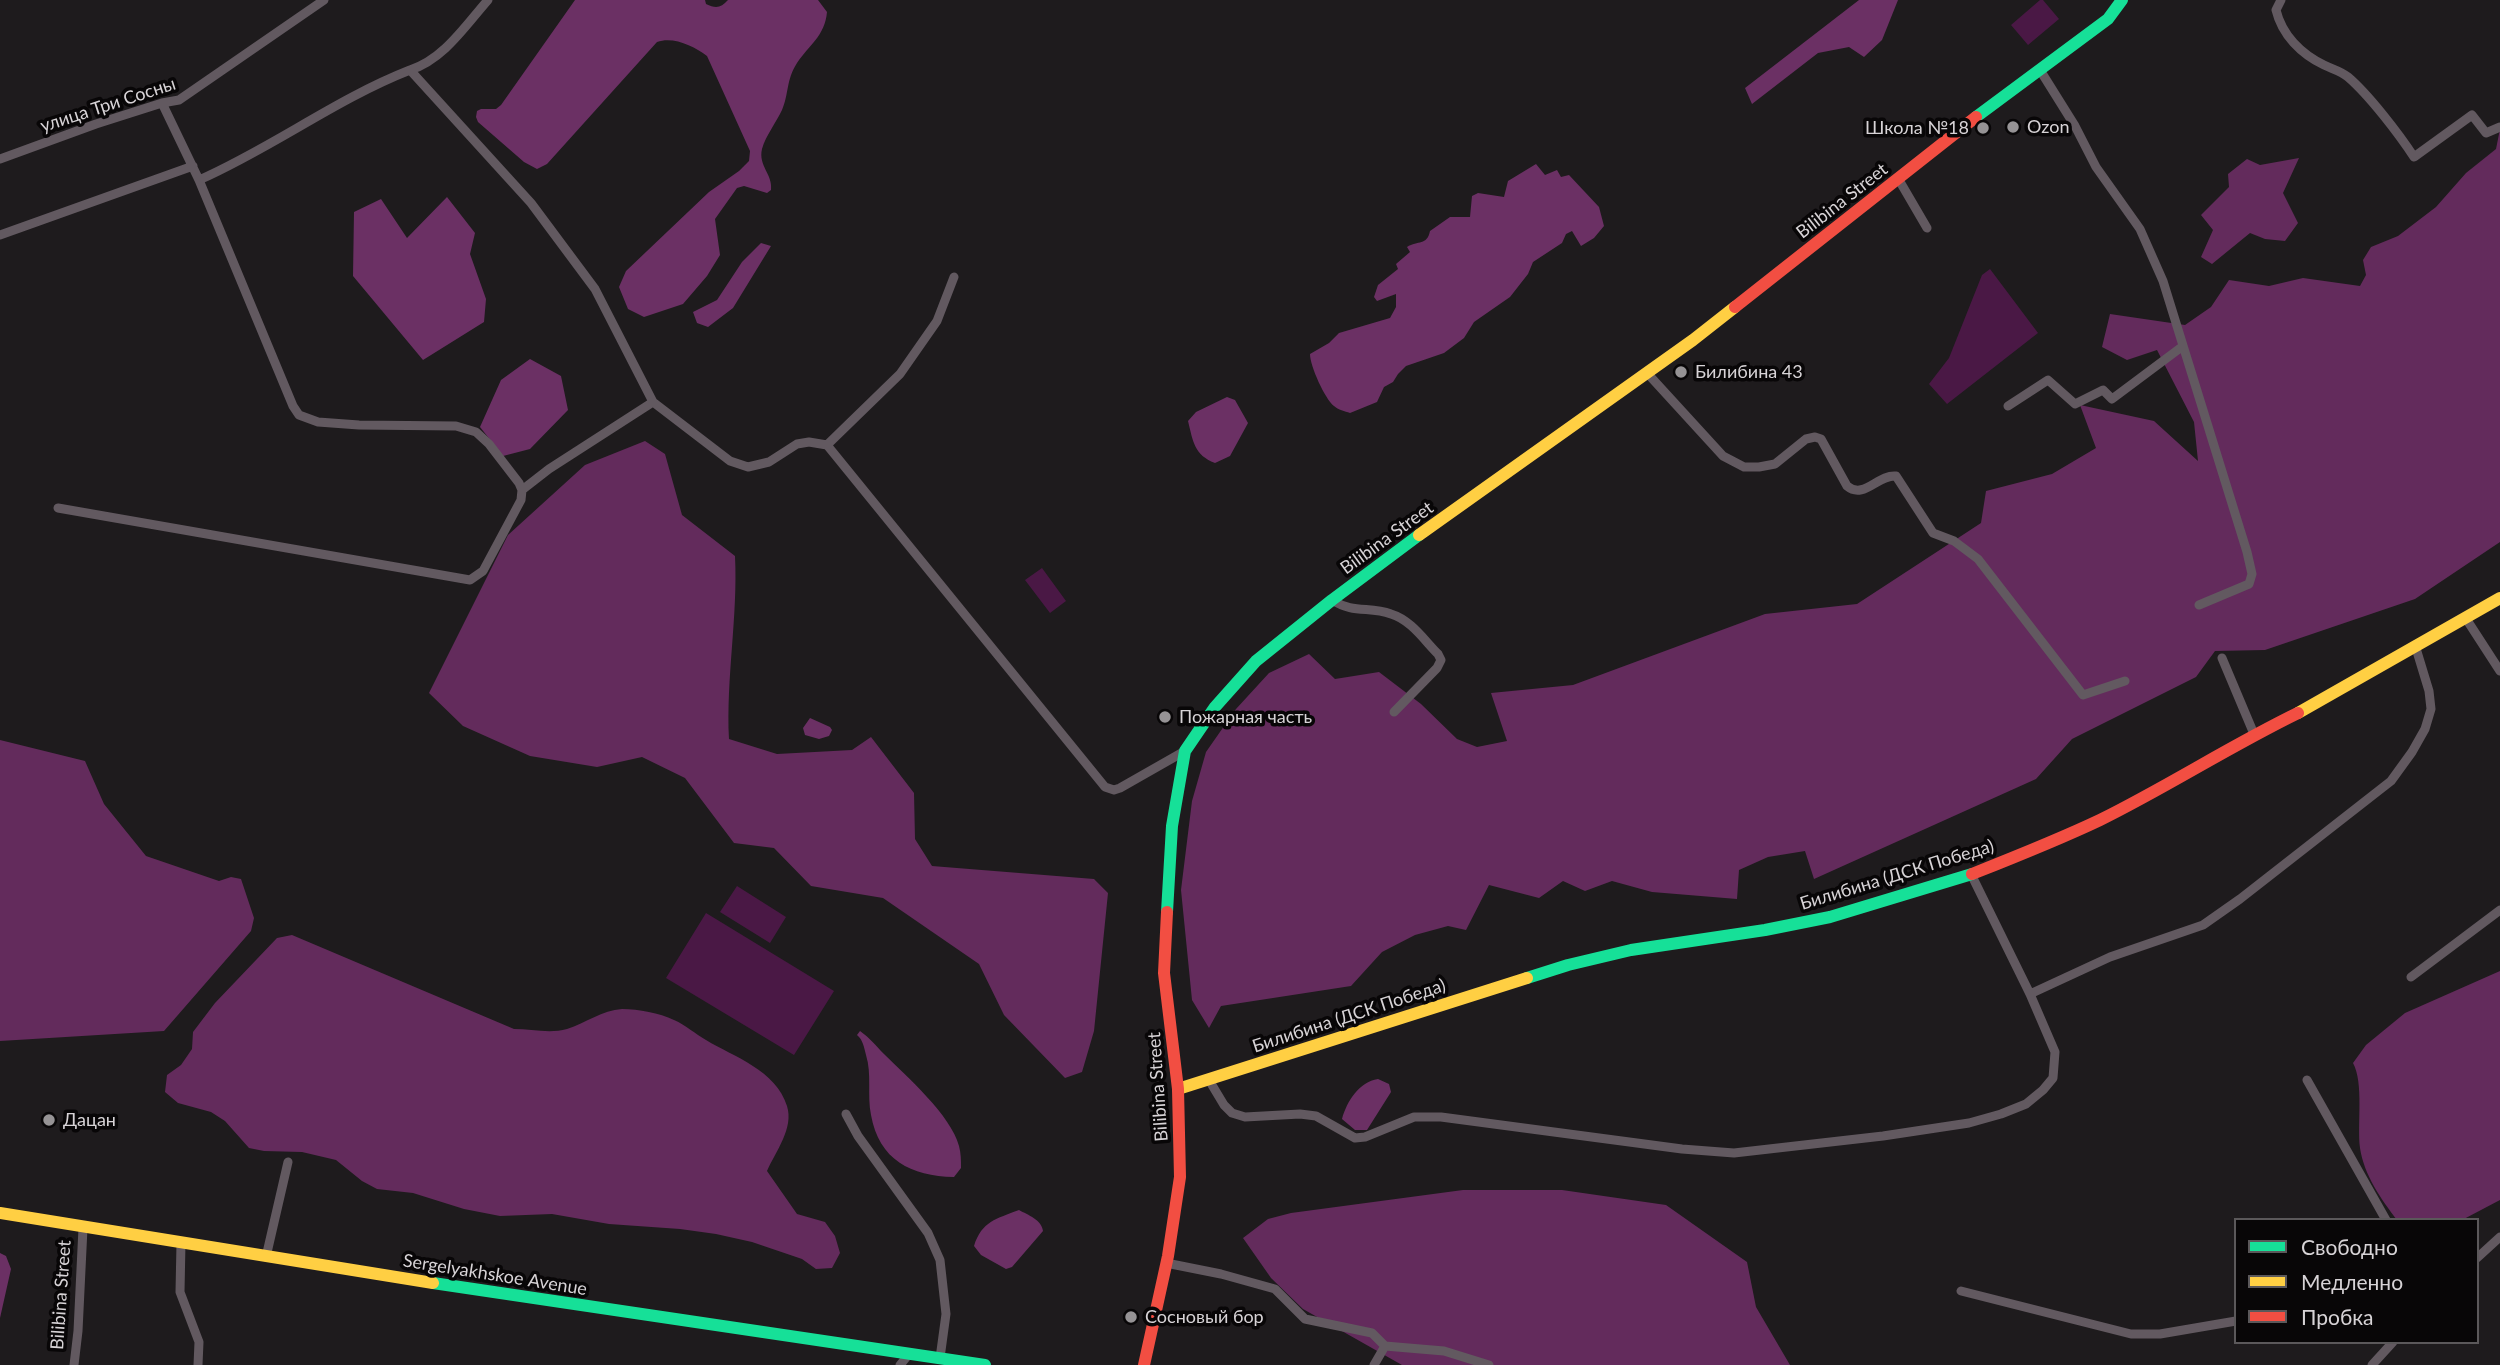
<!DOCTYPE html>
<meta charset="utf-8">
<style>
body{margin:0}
#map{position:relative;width:2500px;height:1365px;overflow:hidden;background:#1e1b1d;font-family:Lato,sans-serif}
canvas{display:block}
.legend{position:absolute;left:2234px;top:1218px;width:245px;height:126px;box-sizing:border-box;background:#080607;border:2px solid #5b585a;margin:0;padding:9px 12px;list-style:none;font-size:21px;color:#d7d3d6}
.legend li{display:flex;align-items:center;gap:14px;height:35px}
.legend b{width:35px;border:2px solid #5b585a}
</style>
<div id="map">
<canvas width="2500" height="1365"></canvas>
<ul class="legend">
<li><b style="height:9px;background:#16e098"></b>Свободно</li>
<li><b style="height:9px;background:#ffcf43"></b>Медленно</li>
<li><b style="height:9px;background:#f24e42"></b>Пробка</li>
</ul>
</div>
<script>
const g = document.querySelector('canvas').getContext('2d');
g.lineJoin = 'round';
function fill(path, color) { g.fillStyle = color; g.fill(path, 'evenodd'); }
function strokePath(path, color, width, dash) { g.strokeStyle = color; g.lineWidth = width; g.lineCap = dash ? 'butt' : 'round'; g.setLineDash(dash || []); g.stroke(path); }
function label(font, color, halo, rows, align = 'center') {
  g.font = font + ' Lato,sans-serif'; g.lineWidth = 7; g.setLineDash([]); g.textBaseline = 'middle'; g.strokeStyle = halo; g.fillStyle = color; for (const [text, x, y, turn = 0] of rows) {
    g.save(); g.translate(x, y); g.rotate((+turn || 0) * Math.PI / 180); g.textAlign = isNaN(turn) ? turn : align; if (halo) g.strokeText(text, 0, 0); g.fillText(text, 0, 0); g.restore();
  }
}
fill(new Path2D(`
 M 2040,0 L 2043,0 L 2059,19 L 2028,45 L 2011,25 Z
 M 1990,269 L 2038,333 L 1947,404 L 1929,384 L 1949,358 L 1982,275 Z
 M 1042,568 L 1066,601 L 1050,613 L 1025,580 Z
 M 737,886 L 786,917 L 770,943 L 720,912 Z
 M 706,913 L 834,991 L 794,1055 L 666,978 Z`), '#4a1845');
fill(new Path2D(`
 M 2500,129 L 2500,542 L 2415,599 L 2265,650 L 2215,651 L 2196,677 L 2072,739 L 2036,779 L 1814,879 L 1805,851 L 1768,857 L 1739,870 L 1737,899 L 1652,892 L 1612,881 L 1585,891 L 1563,881 L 1539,898 L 1489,885 L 1466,930 L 1448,926 L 1415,935 L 1382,952 L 1351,986 L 1221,1006 L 1209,1028 L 1192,1000 L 1181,890 L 1192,801 L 1206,752 L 1236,709 L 1269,673 L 1309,654 L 1335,679 L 1379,672 L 1421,704 L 1457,739 L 1477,747 L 1507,741 L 1491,693 L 1573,685 L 1765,614 L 1857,604 L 1981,523 L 1986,491 L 2052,474 L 2096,448 L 2080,405 L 2154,421 L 2198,461 L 2194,422 L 2157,350 L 2127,360 L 2102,347 L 2110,314 L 2185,325 L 2211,307 L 2229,280 L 2269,286 L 2303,278 L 2360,286 L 2366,275 L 2363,260 L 2371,247 L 2398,236 L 2436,207 L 2466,173 L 2496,149 Z
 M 2299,158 L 2283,193 L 2298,223 L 2285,241 L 2265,239 L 2250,233 L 2212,264 L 2201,257 L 2213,230 L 2201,215 L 2229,187 L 2228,174 L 2247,159 L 2260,165 Z
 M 645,441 L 665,454 L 682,515 L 735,556 C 738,617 726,677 729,739 L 777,754 L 852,750 L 871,737 L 914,793 L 915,839 L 932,866 L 1094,879 L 1108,893 L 1094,1031 L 1082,1072 L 1065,1078 L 1004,1015 L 979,964 L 883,898 L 811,886 L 774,848 L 734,843 L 685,778 L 642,757 L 597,767 L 530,756 L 463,726 L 429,693 L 508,535 L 585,465 Z
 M 0,740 L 85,761 L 104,804 L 146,856 L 219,881 L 231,877 L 241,879 L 254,918 L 251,931 L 164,1031 L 0,1041 Z
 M 292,935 L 514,1029 C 531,1029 550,1034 567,1029 C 586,1023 602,1010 622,1009 C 639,1009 659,1013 674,1020 C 686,1025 695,1034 706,1040 C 734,1057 776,1070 787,1106 C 794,1128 776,1151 767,1171 L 797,1214 L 825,1222 L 835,1236 L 840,1253 L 832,1268 L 816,1269 L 802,1259 L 752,1242 L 716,1234 L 680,1229 L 609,1224 L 552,1214 L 500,1216 L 464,1209 L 413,1193 L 377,1189 L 362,1181 L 336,1160 L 302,1152 L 264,1151 L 249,1148 L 225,1121 L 211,1112 L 178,1103 L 165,1092 L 167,1075 L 181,1065 L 192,1049 L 193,1032 L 215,1003 L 277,938 Z
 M 2500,971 L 2500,1200 L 2462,1220 L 2397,1220 C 2381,1199 2364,1175 2360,1148 C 2357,1124 2364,1083 2353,1063 L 2366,1045 L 2405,1013 Z
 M 1463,1190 L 1562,1190 L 1666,1205 L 1747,1262 L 1756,1307 L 1790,1365 L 1402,1365 L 1303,1309 L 1271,1278 L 1243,1238 L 1268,1219 L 1291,1213 Z`), '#632b5c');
fill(new Path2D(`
 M 575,0 L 705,0 L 706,4 C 716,9 721,8 728,0 L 818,0 L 827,12 C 825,36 809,45 797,63 C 786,80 789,94 782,110 C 776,123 766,135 762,149 C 758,166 773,174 771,190 L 767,193 L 744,186 L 737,188 L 715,219 L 720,255 L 707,276 L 683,304 L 644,317 L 628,309 L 619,287 L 626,271 L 709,192 L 739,171 L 749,161 L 750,151 L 707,56 C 694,46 673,36 657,42 L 547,164 L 537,169 L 524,162 L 478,122 L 476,117 L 477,111 L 481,109 L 496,109 L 501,105 Z
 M 1859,0 L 1898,0 L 1882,40 L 1864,57 L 1849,47 L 1818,53 L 1752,104 L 1745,88 Z
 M 1536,164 L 1545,175 L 1557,170 L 1561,177 L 1569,175 L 1599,207 L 1604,226 L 1594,238 L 1581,246 L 1572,231 L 1566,234 L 1562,243 L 1533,262 L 1528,274 L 1510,297 L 1474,322 L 1464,338 L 1444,353 L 1406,366 L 1398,374 L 1393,382 L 1384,387 L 1377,402 L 1350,413 C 1345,411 1338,410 1334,406 C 1325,399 1310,366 1310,354 L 1329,343 L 1339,333 L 1390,318 L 1396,307 L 1396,294 L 1377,301 L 1374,297 L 1378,285 L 1398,269 L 1396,264 L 1410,252 L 1407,247 C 1418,240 1427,246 1430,231 L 1450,217 L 1470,217 L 1472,196 L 1478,193 L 1504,197 L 1508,181 Z
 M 447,197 L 475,233 L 470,254 L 486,299 L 484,322 L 423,360 L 353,276 L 354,212 L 381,199 L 407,238 Z
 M 761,243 L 771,246 L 733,308 L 708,327 L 697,323 L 693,312 L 717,300 L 742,262 Z
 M 530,359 L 561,376 L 568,410 L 530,449 L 503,456 L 480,427 L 501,380 Z
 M 1227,397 L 1235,400 L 1248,423 L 1230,456 L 1215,463 C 1194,455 1193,441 1188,421 L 1196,412 Z
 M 810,718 L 830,727 L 832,730 L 829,736 L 819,739 L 805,735 L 803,728 Z
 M 860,1031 C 870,1038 875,1045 884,1054 C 906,1076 951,1115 959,1146 C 961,1153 961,1161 961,1168 L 954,1177 C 911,1176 879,1160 871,1115 C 867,1095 872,1074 866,1055 C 864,1047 863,1040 857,1035 Z
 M 1378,1079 L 1389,1084 L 1391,1092 L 1367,1130 L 1355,1130 L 1342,1119 C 1347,1101 1359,1082 1378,1079 Z
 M 1019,1210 C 1028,1215 1042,1220 1043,1231 L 1012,1267 L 1006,1269 L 981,1255 L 974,1246 C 982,1221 996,1219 1019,1210 Z
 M 0,1253 L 6,1256 L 11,1269 L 0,1318 Z`), '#6b3064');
strokePath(new Path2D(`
 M 488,0 C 465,26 444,59 410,70 L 531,203 L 595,289 L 653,402 L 730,461 L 748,467 L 769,462 L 797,444 L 809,442 L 827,445 L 900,374 L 937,321 L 954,277
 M 2281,0 L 2276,10 C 2282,35 2301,54 2324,65 C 2332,69 2341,71 2348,77 C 2369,95 2399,134 2414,157 L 2472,115 L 2486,133 L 2500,127
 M 2040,70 L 2075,126 L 2096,167 L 2140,229 L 2163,281 L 2247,552 L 2252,574 L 2249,584 L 2199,605
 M 0,159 L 96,124 L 162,103 L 179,100 L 324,0
 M 199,180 C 272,148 336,99 410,70
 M 1899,180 L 1927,228
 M 0,235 L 193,166
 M 1648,374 L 1723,456 L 1744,467 L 1759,467 L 1775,464 L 1806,439 L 1815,437 L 1821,439 L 1847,486 C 1864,500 1878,474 1896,476 L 1933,533 L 1954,541 L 1978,559 L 2083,695 L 2125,681
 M 2008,406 L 2048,380 L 2075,404 L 2103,390 L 2112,399 L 2183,346
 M 827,445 L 1105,787 L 1114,790 L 1120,788 L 1185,751
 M 522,490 L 549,469 L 653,402
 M 58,508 L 470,580 L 483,571 L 521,500 L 522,490 L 519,483 L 489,444 L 476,432 L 456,426 L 359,425 L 318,422 L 299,415 L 293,406 L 199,180 L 162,103
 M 1332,600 C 1354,614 1369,606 1391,614 C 1411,620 1424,640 1438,654 L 1441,660 L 1437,668 L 1394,712
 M 2465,617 L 2500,671
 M 2222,658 L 2254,734
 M 2411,977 L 2500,910
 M 2030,994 L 2110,957 L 2203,925 L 2240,899 L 2391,781 L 2412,752 L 2425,729 L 2431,709 L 2429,691 L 2415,645
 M 1209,1080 L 1224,1105 L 1232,1113 L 1245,1117 L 1300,1114 L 1316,1116 L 1355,1138 L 1365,1137 L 1414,1117 L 1441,1117 L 1682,1149 L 1734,1153 L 1883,1136 L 1969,1123 L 2001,1114 L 2026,1104 L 2043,1090 L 2053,1078 L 2055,1052 L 2030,994 L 1971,874
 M 2307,1080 L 2386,1220
 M 846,1114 L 858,1136 L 928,1233 L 940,1260 L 946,1314 L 940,1358
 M 181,1243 L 180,1292 L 199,1342 L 198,1365
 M 266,1257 L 288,1162
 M 2477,1258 L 2500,1237
 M 1166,1263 L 1221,1274 L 1275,1289 L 1305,1319 L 1372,1333 L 1385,1346 L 1444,1351 L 1489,1365
 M 1961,1291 L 2131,1334 L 2160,1334 L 2236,1321
 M 74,1365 L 78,1331 L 83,1228
 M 900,1365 L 909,1354
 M 1374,1365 L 1385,1346
 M 2372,1365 L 2393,1342`), '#625960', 9);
strokePath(new Path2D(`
 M 1976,117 L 2108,19 L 2122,0
 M 1167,912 L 1172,826 L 1185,751 L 1215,707 L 1256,661 L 1332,600 L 1419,535
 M 1527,978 L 1568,965 L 1631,950 L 1765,930 L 1830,917 L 1972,874
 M 433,1283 L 985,1365`), '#16e098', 12);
strokePath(new Path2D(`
 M 1419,535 L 1693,340 L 1735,307
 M 2298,713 L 2500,598
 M 1178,1089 L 1527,978
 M 0,1213 L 433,1283`), '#ffcf43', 12);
strokePath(new Path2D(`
 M 1735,307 L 1976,117
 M 1972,874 C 2015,857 2058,840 2100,820 C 2167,787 2230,746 2298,713
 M 1144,1365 L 1168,1256 L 1180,1177 L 1178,1089 L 1164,973 L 1167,912`), '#f24e42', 12);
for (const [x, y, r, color] of [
 [2013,127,7,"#969395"],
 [1983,128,7,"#969395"],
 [1681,372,7,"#969395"],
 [1165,717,7,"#969395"],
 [49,1120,7,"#969395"],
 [1131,1317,7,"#969395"]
]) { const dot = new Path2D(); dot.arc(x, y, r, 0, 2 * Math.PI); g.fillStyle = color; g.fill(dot); strokePath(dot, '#080607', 2.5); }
label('18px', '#d7d3d6', '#080607', [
 ["улица Три Сосны",108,105,-18],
 ["Bilibina Street",1842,201,-38],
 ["Bilibina Street",1387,538,-36],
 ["Билибина (ДСК Победа)",1897,875,-17],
 ["Билибина (ДСК Победа)",1349,1016,-18],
 ["Bilibina Street",1158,1087,-94],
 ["Sergelyakhskoe Avenue",495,1275,9],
 ["Bilibina Street",61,1295,-86]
]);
label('18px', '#d7d3d6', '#080607', [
 ["Ozon",2027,127],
 ["Школа №18",1969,128,"right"],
 ["Билибина 43",1695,372],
 ["Пожарная часть",1179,717],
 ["Дацан",63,1120],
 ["Сосновый бор",1145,1317]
], 'left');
</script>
